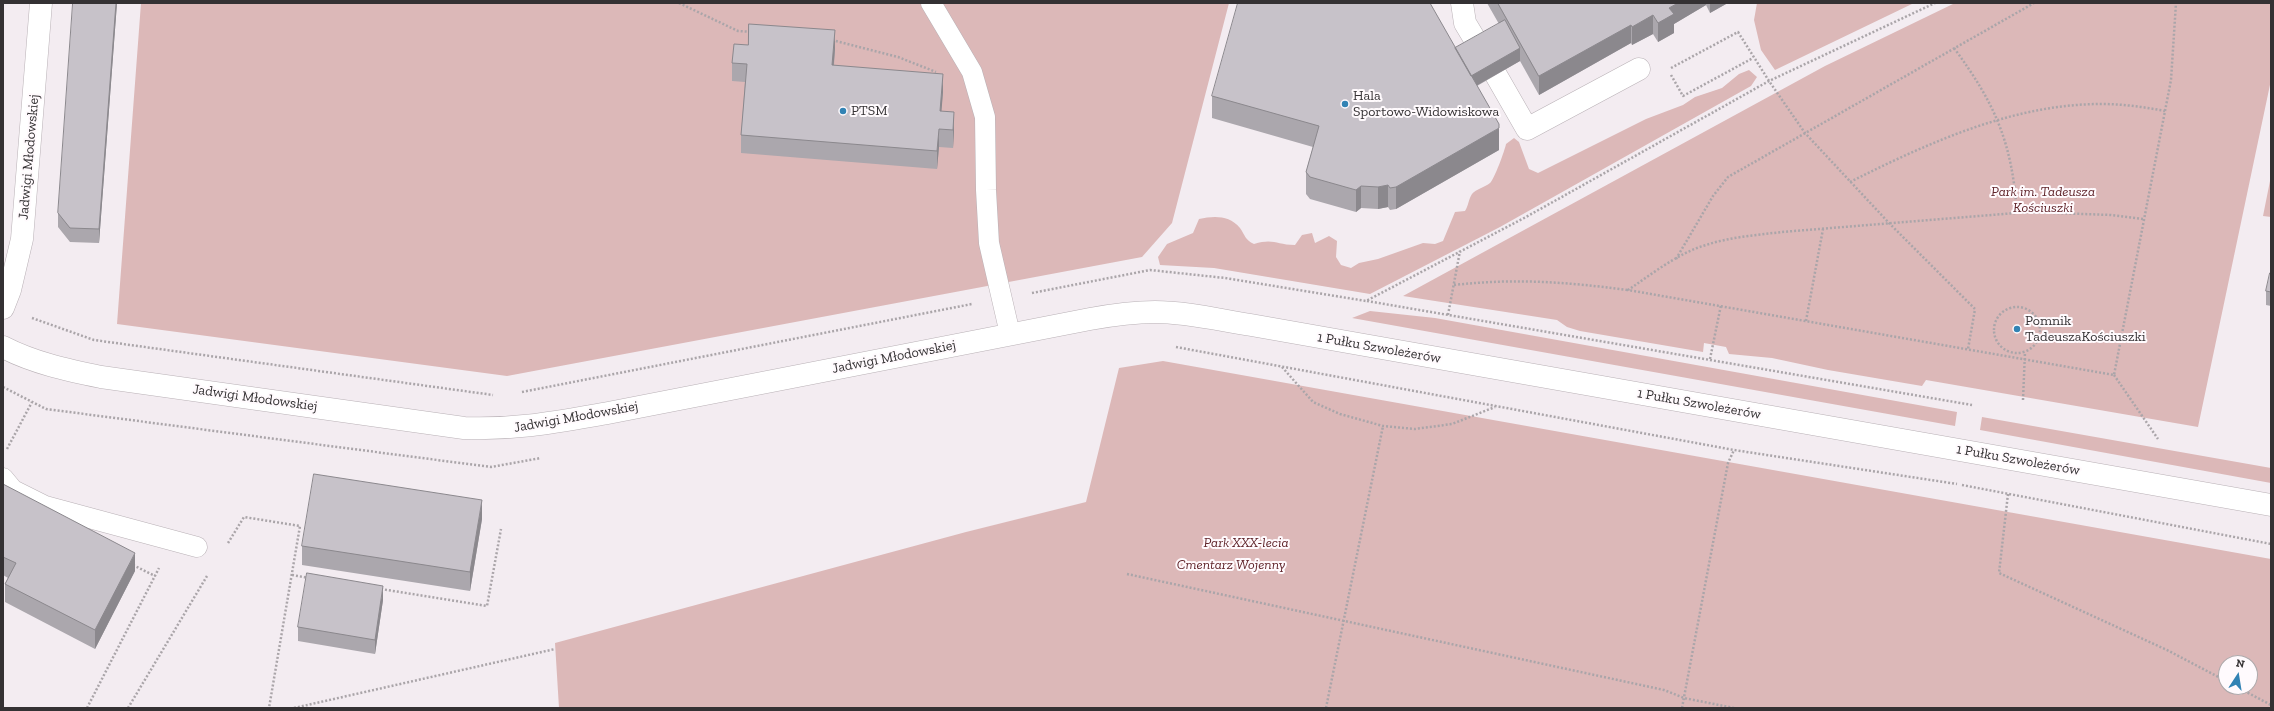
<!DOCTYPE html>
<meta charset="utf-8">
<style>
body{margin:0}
#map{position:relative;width:2274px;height:711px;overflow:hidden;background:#f3ecf1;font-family:"Zilla Slab",serif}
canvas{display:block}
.frame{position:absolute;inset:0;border:4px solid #343133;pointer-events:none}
.north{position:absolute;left:2218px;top:655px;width:40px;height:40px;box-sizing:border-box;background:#fffafd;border:1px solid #aeaaac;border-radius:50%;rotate:12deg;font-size:11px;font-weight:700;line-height:16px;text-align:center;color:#343133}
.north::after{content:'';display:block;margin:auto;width:14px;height:18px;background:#3283b4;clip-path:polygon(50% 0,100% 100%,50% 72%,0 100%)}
</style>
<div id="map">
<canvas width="2274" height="711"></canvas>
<div class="frame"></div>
<div class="north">N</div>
</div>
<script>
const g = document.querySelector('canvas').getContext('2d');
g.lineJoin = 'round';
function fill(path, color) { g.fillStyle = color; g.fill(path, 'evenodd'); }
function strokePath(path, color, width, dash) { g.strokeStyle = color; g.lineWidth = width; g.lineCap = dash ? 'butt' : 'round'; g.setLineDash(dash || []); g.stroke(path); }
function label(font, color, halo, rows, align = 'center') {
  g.font = font + ' "Zilla Slab",serif'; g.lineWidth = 4; g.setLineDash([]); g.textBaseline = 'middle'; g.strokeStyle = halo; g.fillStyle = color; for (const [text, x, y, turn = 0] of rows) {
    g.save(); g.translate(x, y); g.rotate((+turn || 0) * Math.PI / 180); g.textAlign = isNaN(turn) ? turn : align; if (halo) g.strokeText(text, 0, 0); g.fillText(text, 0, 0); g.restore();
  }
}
fill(new Path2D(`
 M 141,3 L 1229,3 L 1172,223 L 1142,257 L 507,376 L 117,324 Z
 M 1757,3 L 1914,3 L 1775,70 L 1761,50 L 1754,20 Z
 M 1955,3 L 2271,3 L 2271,80 L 2198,427 L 1926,380 L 1922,386 L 1828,370 L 1772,358 L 1729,354 L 1726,347 L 1704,343 L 1703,352 L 1580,331 L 1567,327 L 1557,320 L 1403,296 L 1825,66 Z
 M 1749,70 L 1757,77 L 1751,86 L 1500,227 L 1370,294 L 1214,268 L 1160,265 L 1158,257 L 1167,244 L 1193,233 L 1199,219 C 1214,216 1229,215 1240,228 C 1245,235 1245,240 1254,244 C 1274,238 1276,245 1295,245 L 1302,235 L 1312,233 L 1315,243 L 1329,236 L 1337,241 L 1336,257 L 1341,265 L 1351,268 L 1359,263 L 1378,259 L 1423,243 L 1435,244 L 1443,241 L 1455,212 L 1465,211 C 1468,207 1469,198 1472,194 C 1476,189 1485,187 1490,183 C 1494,180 1505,150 1506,144 L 1514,138 L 1519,142 L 1529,169 L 1538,173 L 1646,119 L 1683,105 L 1695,97 L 1722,88 L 1739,74 Z
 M 2271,176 L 2271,217 L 2263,216 Z
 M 1370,311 L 1435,318 L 1957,412 L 1955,426 L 1352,318 Z
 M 1163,361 L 2271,559 L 2271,708 L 559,708 L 555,643 L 966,532 L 1086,502 L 1119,368 ZM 2226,663 L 2250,663 L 2250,687 L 2226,687 Z
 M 1982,417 L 2271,468 L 2271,483 L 1980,430 Z`), '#dcb8b8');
const lane = new Path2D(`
 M 931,3 L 972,72 L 985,117 L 986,190 L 989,243 L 1010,334
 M 3,478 L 13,490 L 45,506 L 197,547`);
const street = new Path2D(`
 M 1462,3 L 1465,23 L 1480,48
 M 1496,75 L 1527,129 L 1639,69
 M 3,308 L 10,290 L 22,239 L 41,3`);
const secondary = new Path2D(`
 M 3,347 C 34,363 67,370 101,377 L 464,428 C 517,430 556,422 608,413 L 1090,319 C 1112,315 1133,312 1155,312 C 1187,312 1219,320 1251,325 L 2271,505`);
strokePath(lane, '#b9b1b6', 21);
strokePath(street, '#b9b1b6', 23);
strokePath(secondary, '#b9b1b6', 23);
strokePath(new Path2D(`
 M 679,3 L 738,31 L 752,32
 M 832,40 L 898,57 L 936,72
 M 1954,48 C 1996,105 2012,143 2017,213
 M 1671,68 L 1738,32 L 1769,81 L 1805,133 L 1889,223 L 1975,309 L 1968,349
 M 1671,75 L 1683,96 L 1753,58
 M 1850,182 C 1928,143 2013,104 2101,104 C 2123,104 2144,107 2165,111
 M 2143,219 L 2111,215 L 2028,212 L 1782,232 C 1757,235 1730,237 1706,245 C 1678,253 1652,274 1628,290 L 2114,375 L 2171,80 L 2176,3
 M 1676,259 L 1713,196 L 1728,177 L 2034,3
 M 1454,285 C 1517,278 1565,282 1628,290
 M 1032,293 L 1150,270 L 1225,278 L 1366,301 L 1526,217 L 1769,81 L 1935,3
 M 1367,301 L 1972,405
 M1994 330a23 23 0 1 1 46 0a23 23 0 1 1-46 0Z
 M 1448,315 L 1460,251
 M 32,318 L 94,340 L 493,395
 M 1806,321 L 1823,229
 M 1176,347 L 1734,450 L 1957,484
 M 1710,359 L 1721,305
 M 1282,367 L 1313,402 L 1340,414 L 1383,426 L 1415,429 L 1452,424 L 1495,407
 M 2114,375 L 2158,439
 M 3,387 L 46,409 L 491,467 L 541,458
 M 522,392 L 972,304
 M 2023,400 L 2025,352
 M 7,449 L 32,402
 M 1962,485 L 2271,544
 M 2008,494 L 1999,573 L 2167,650 L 2226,681
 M 228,543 L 244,517 L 300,526 L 269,708
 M 133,565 L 155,576
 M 1127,574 L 1664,690 L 1684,698 L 1734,708
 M 292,575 L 309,578
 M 381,589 L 487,606 L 501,529
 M 2237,687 L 2271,705
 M 87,708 L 159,568
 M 128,708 L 207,576
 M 294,708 L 555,649
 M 1326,708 L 1383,426
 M 1682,708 L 1728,463 L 1734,450`), '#aaa5a9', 2.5, [2, 2]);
strokePath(lane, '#fff', 20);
strokePath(street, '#fff', 22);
strokePath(secondary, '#fff', 22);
fill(new Path2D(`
 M 117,3 L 99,243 L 70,242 L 58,227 L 58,213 Z
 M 1487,3 L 1726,3 L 1726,4 L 1710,13 L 1706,5 L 1674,24 L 1674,33 L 1658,42 L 1653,34 L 1632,45 L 1631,43 L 1539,95 L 1520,61 L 1477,86 L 1499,150 L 1396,209 L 1390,210 L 1388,207 L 1378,209 L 1361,208 L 1356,212 L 1310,199 L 1306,194 L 1306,172 L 1313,147 L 1212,118 L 1212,96 L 1431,6 L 1455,48 L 1499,24 Z
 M 748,45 L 835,49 L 834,65 L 943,92 L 941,111 L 954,131 L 953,148 L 939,147 L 937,169 L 741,153 L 741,135 L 745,82 L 732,81 L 732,63 Z
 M 2271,273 L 2271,306 L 2266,305 L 2266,291 Z
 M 3,484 L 135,571 L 95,649 L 5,602 L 5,584 L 8,578 L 3,575 Z
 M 482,519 L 470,591 L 302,565 L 302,546 Z
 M 383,600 L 375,654 L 298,641 L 298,627 Z`), '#aba7ad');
fill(new Path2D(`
 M 116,3 L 117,3 L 99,243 L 99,229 Z
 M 1678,3 L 1706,3 L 1706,5 L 1674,24 L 1674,33 L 1658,42 L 1658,23 L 1669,8 Z
 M 1710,3 L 1726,3 L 1726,4 L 1710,13 Z
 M 1653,15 L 1653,34 L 1632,45 L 1632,27 Z
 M 1631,25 L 1631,43 L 1539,95 L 1539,76 Z
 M 835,30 L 835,49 L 832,84 L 832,65 Z
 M 1520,48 L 1520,61 L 1467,91 L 1467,78 Z
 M 943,74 L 943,92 L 940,130 L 940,111 Z
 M 954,112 L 954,131 L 953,148 L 953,130 Z
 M 1499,128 L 1499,150 L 1396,209 L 1396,187 Z
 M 939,129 L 939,147 L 937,169 L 937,151 Z
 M 1388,185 L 1388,207 L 1378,209 L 1378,187 Z
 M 1361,186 L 1361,208 L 1356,212 L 1356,190 Z
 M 482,500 L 482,519 L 470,591 L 470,572 Z
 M 135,553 L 135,571 L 95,649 L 95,630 Z
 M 383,586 L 383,600 L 375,654 L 375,640 Z`), '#8b888d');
const building = new Path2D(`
 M 73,3 L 116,3 L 99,229 L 70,228 L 58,213 Z
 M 1238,3 L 1430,3 L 1499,124 L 1499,128 L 1396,187 L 1390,188 L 1388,185 L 1378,187 L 1361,186 L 1356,190 L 1310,177 L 1306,172 L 1319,126 L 1212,96 Z
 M 1498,3 L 1678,3 L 1669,8 L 1674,14 L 1658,23 L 1653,15 L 1632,27 L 1631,25 L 1539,76 Z
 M 1505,20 L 1520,48 L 1471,76 L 1455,48 Z
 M 749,24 L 835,30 L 832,65 L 943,74 L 940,111 L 954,112 L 953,130 L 939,129 L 937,151 L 741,135 L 747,64 L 732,63 L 734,44 L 748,45 Z
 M 2270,273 L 2271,273 L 2271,292 L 2266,291 Z
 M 314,474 L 482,500 L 470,572 L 302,546 Z
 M 3,484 L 135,553 L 95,630 L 5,584 L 16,563 L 3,557 Z
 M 307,573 L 383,586 L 375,640 L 298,627 Z`);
fill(building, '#c7c2c9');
strokePath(building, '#8b888d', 1);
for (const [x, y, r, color] of [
 [1345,104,4,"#3283b4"],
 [843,111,4,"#3283b4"],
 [2017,329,4,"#3283b4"]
]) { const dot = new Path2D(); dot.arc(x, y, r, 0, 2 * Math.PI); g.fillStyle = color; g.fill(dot); strokePath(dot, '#fffafd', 1.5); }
label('14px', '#343133', '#fffafd', [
 ["Hala",1353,96],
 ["Sportowo-Widowiskowa",1353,112],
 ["PTSM",851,111],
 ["Pomnik",2025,321],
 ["TadeuszaKościuszki",2025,337]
], 'left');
label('14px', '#343133', '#fffafd', [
 ["Jadwigi Młodowskiej",29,157,-85],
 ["1 Pułku Szwoleżerów",1379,348,10],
 ["Jadwigi Młodowskiej",894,357,-11],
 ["Jadwigi Młodowskiej",255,398,8],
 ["1 Pułku Szwoleżerów",1699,404,10],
 ["Jadwigi Młodowskiej",576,417,-10],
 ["1 Pułku Szwoleżerów",2018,460,10]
]);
label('italic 14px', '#5f2329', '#fffafd', [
 ["Park im. Tadeusza",2043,192],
 ["Kościuszki",2043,208],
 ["Park XXX-lecia",1246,543],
 ["Cmentarz Wojenny",1231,565]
]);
</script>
